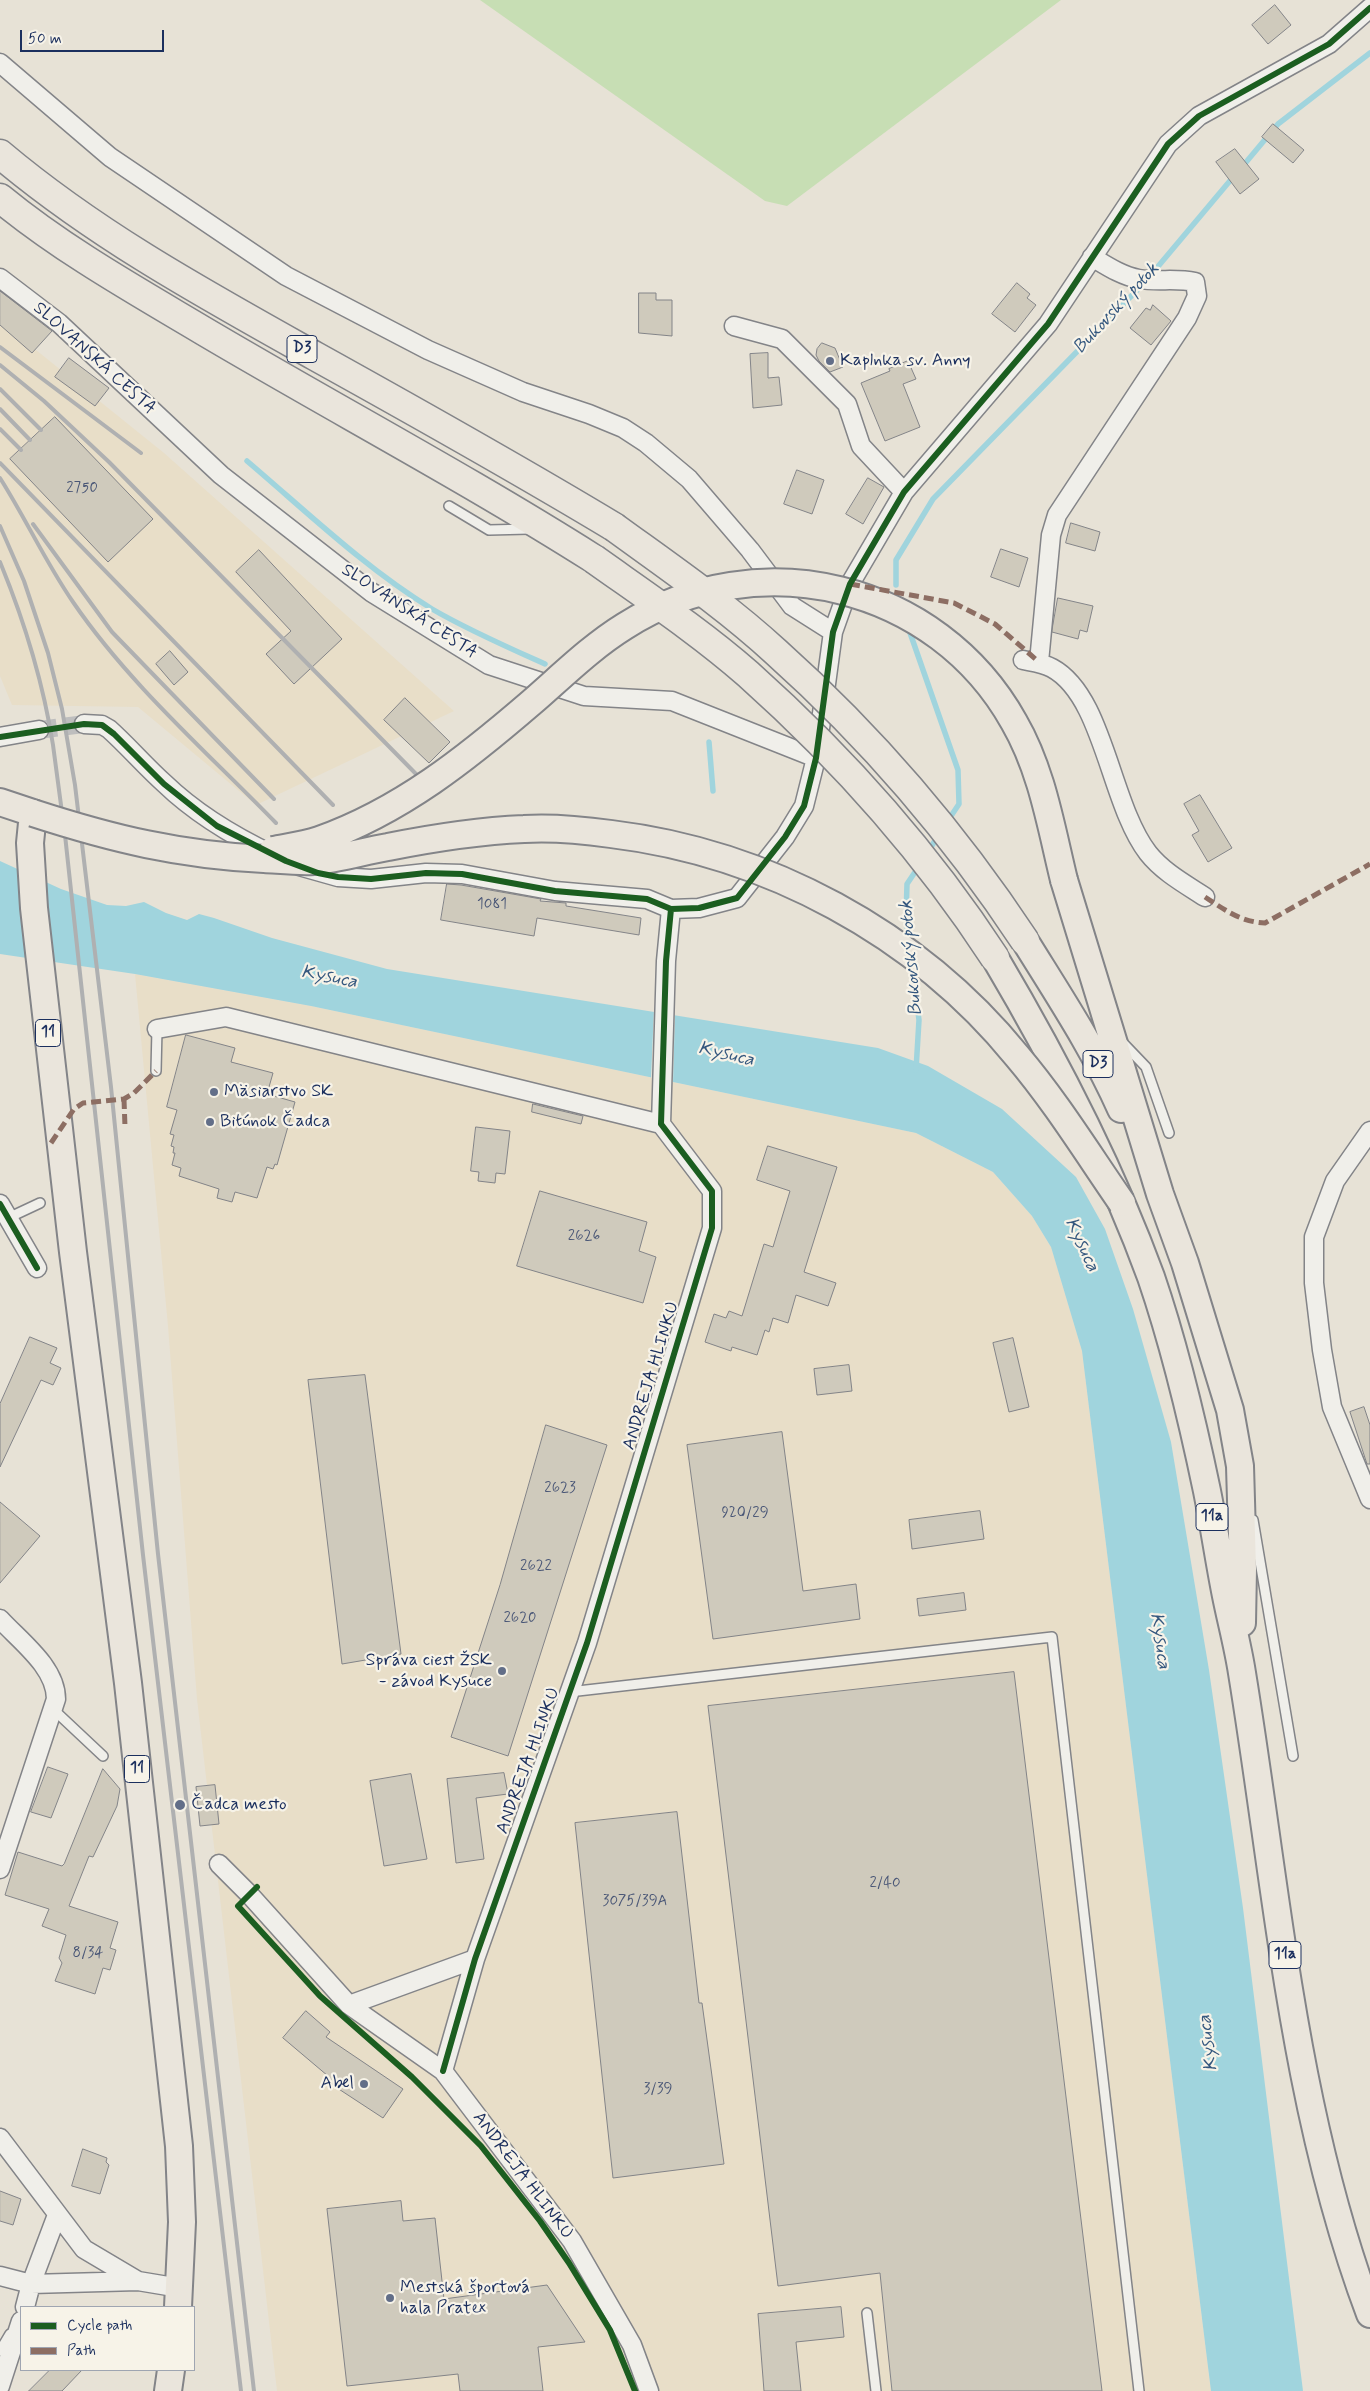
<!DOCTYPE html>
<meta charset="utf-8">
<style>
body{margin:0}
#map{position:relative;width:1370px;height:2391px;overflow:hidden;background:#e7e2d6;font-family:Mynerve,sans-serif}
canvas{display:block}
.legend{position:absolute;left:20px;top:2306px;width:175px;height:65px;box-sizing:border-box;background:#f7f3e8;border:1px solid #9fa5b1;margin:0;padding:6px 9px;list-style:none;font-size:15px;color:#1b2f5e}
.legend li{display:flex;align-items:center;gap:10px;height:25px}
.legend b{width:25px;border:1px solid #9fa5b1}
.scale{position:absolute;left:20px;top:30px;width:144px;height:22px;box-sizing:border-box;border:2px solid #1b2f5e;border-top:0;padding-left:6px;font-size:15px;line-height:18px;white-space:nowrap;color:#1b2f5e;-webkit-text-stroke:4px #f7f3e8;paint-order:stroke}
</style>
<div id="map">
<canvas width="1370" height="2391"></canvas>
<ul class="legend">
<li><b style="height:6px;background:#1b5e20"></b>Cycle path</li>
<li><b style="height:6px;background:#8d6e63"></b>Path</li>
</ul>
<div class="scale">50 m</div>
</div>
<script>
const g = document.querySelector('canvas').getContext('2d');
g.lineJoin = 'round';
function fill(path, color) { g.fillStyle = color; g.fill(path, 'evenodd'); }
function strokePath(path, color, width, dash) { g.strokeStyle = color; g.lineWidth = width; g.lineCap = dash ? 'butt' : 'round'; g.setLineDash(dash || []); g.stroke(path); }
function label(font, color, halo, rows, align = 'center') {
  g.font = font + ' Mynerve,sans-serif'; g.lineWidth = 4.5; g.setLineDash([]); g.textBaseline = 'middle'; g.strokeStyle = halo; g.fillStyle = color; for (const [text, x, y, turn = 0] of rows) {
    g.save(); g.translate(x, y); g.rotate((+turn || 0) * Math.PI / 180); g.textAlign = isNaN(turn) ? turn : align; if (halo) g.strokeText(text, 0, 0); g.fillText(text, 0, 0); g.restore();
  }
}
fill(new Path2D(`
 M 0,321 L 164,453 L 454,711 L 256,805 L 138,707 L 12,705 L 0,676 Z
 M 135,974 L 311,1006 L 916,1133 L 993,1172 L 1032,1216 L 1051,1247 L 1082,1351 L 1211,2391 L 277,2391 L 197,1699 L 168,1326 Z`), '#e8dec8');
fill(new Path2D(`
 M 480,0 L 1061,0 L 787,206 L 765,201 Z`), '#c7deb4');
fill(new Path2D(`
 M 0,861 L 61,889 L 107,905 L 126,906 L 144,902 L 166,913 L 187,920 L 199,914 L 214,918 L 272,938 L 387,969 L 878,1048 L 928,1066 L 1002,1109 L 1076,1177 L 1105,1229 L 1133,1309 L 1171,1442 L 1209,1670 L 1243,1908 L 1303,2391 L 1211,2391 L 1082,1351 L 1051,1247 L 1032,1216 L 993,1172 L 916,1133 L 311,1006 L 135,974 L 0,954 Z`), '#a0d4dd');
fill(new Path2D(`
 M 654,1009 L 675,1013 L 673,1083 L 651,1078 Z`), '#e7e2d6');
strokePath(new Path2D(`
 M 1242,167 L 1278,124 L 1370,53
 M 1150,276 L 1234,176
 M 247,461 C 307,512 365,568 432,609 C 468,630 507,647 545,664
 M 896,585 L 896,560 L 933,499 L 1144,283
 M 908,627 L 958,770 L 959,804 L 947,822
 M 709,742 L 713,791
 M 928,852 L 939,834
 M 909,943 L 906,917 L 907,884 L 919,866
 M 912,967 L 919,1020 L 916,1070`), '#a0d4dd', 5.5);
const building = new Path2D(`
 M 1275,5 L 1291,25 L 1268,44 L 1252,25 Z
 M 1273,124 L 1304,150 L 1293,163 L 1262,137 Z
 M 1235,149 L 1259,179 L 1240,194 L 1216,162 Z
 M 1017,283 L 1030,294 L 1027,298 L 1036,305 L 1015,332 L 992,314 Z
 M 0,291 L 52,331 L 32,353 L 0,325 Z
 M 639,293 L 656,293 L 656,300 L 672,300 L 672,336 L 639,333 Z
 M 1153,305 L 1171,321 L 1151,345 L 1130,328 L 1146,308 L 1150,310 Z
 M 822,343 L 835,348 L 843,367 L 830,372 L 819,361 L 816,355 L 817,349 Z
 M 768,353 L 768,378 L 779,377 L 782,405 L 753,408 L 750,354 Z
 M 69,358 L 109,388 L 95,406 L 55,377 Z
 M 908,361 L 916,379 L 903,384 L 920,427 L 885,441 L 861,383 L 890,371 L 889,369 Z
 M 55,417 L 153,519 L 108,562 L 10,459 Z
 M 797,470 L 824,480 L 812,514 L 784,504 Z
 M 868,478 L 884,487 L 863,524 L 846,514 Z
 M 1071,523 L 1100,532 L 1095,551 L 1066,543 Z
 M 1001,549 L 1028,558 L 1019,587 L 991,577 Z
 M 259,550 L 342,639 L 294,684 L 266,654 L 291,631 L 236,572 Z
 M 1058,598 L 1093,606 L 1087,632 L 1080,630 L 1078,639 L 1052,632 Z
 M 170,651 L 188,672 L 174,685 L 156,664 Z
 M 405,698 L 450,742 L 429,763 L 384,720 Z
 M 1200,795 L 1232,848 L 1208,862 L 1192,835 L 1199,831 L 1184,804 Z
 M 447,884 L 461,885 L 541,899 L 540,901 L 566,903 L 566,906 L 641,918 L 639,935 L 537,918 L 534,936 L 441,920 Z
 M 186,1035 L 235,1048 L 231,1062 L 273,1073 L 267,1094 L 295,1102 L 277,1165 L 275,1164 L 273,1169 L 267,1167 L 257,1198 L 235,1192 L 232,1202 L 217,1198 L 219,1189 L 179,1176 L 181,1168 L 172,1165 L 175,1153 L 173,1153 L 174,1147 L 171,1146 L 174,1135 L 170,1134 L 177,1110 L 167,1107 Z
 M 533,1104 L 583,1116 L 581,1124 L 532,1112 Z
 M 476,1127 L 510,1131 L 505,1174 L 496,1173 L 495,1183 L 478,1181 L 479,1172 L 471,1171 Z
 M 768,1146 L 837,1167 L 804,1272 L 836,1283 L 828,1306 L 796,1295 L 788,1323 L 773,1318 L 769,1332 L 765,1330 L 757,1355 L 732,1347 L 731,1351 L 705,1342 L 714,1314 L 726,1318 L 729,1311 L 742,1316 L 764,1244 L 773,1247 L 790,1191 L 757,1180 Z
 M 540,1191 L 647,1222 L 639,1251 L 656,1257 L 643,1303 L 517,1266 Z
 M 30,1337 L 57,1348 L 50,1363 L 61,1368 L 53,1385 L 41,1380 L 0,1467 L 0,1404 Z
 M 1013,1338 L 1029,1407 L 1009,1412 L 993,1343 Z
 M 849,1365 L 852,1391 L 817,1395 L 814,1369 Z
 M 365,1375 L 401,1654 L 342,1664 L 308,1380 Z
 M 1364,1407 L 1370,1425 L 1370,1464 L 1367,1464 L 1350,1412 Z
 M 546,1425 L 607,1445 L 508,1756 L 451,1737 L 500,1585 Z
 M 782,1432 L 803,1591 L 856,1584 L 860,1619 L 713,1639 L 687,1445 Z
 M 0,1502 L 40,1536 L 0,1583 Z
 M 980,1511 L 984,1539 L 912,1549 L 909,1520 Z
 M 964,1593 L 966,1610 L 919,1616 L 917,1599 Z
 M 1014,1672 L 1102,2391 L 892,2391 L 880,2273 L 778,2286 L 708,1706 Z
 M 48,1767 L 68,1774 L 51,1818 L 31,1812 Z
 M 103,1769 L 120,1789 L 117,1806 L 93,1857 L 89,1856 L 69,1906 L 118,1922 L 110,1948 L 116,1950 L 110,1970 L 103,1968 L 95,1994 L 55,1981 L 62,1963 L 59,1958 L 66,1935 L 42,1926 L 49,1909 L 5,1895 L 18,1852 L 62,1866 L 64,1864 Z
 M 504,1773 L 508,1794 L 476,1798 L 484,1859 L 456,1863 L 447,1779 Z
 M 411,1774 L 427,1859 L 384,1866 L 370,1781 Z
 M 215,1785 L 219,1824 L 200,1826 L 196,1787 Z
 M 677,1812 L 699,2003 L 702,2003 L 724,2164 L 613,2178 L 575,1823 Z
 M 306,2011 L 330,2032 L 326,2037 L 403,2089 L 383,2118 L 325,2080 L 328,2076 L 283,2038 Z
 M 83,2149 L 107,2158 L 106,2162 L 109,2165 L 100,2194 L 72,2186 Z
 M 0,2191 L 21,2199 L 13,2225 L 0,2221 Z
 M 401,2201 L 403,2221 L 435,2218 L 444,2299 L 547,2285 L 585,2342 L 538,2347 L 543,2391 L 460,2391 L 458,2374 L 347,2386 L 327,2209 Z
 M 841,2307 L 844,2337 L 796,2342 L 801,2391 L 764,2391 L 758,2314 Z
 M 50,2370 L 82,2370 L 62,2391 L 29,2391 Z`);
fill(building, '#cfcabc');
strokePath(building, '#838488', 1);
strokePath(new Path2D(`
 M 39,730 L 84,724`), '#bebebe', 18, [18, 9]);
const service = new Path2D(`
 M 449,506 L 489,530 L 529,529
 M 1123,1043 L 1146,1067 L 1169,1133
 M 156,1071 L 157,1029
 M 8,1218 L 40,1203
 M 1253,1520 L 1293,1756
 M 569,1692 L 1052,1637 L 1139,2391
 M 54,1710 L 103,1756
 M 867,2313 L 876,2391
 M 0,2351 L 10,2334`);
const minor = new Path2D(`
 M 0,63 L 110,157 L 286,276 L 428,350 L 523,392 L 589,414 L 623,428 L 646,443 L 689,479 L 750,550 L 792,606 L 833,632
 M 0,278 L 59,323 L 221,475 L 371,592 L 489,665 L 584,696 L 672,701 L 816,758
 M 734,326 L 782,339 L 847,404 L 861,446 L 904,492
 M 1023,660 C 1033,662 1043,663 1052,668 C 1104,696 1110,804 1148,853 C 1163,872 1185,884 1205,897
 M 1039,662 L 1051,535 L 1057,515 L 1187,318 L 1197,296 L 1195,282 C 1176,278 1158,282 1139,279 C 1122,276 1107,266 1092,257
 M 84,724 L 102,725 L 109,729 C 128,746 145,766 164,783 C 196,814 233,836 273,855
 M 0,737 L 39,730
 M 299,866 L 338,877 L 371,879 L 426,873 L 462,874 L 555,891 L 647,899 L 671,909 L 699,908 L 737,898 L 785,837 L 804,806 L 816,758 L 833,632 L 850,584 L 904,492 L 1048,324 L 1168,144 L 1199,116 L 1329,44 L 1370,8
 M 157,1029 L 226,1017 L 661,1124
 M 1370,1131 L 1335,1181 L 1314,1237 L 1314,1283 L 1322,1350 L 1332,1407 L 1370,1499
 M 0,1204 L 37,1268
 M 0,1619 C 20,1641 56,1667 56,1699 L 0,1869
 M 219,1864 L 249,1894 L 349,2005 L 443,2071 L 572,2241 L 632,2345 L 649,2391
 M 349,2005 L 475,1959
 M 443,2071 L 475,1959 L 587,1643 L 712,1228 L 712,1191 L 661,1124 L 666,961 L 671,909
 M 0,2138 L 84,2249 L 138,2281
 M 0,2276 L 31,2284 L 138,2281 L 180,2288
 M 25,2307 L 31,2284 L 57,2215
 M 0,2386 L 21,2321`);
const primary = new Path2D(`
 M 0,802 L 33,813 L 30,843 L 34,908 L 73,1252 L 128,1683 L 179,2146 L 182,2222 L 178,2307
 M 1064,880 L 1160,1194 L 1185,1263 L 1230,1410 L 1240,1466 L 1243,1569 L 1242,1623
 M 1025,941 C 1059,996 1095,1050 1121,1109
 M 995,958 C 1056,1061 1110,1165 1151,1277 C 1175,1347 1192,1419 1207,1491 C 1214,1526 1219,1561 1226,1596 C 1231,1621 1238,1647 1242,1673 C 1277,1887 1293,2109 1370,2314
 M 168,2391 L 171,2370`);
const motorway = new Path2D(`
 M 0,154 C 96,235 206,295 315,356 C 416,412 516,468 614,527
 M 0,198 C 62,249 133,289 202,330 C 332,407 466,478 594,559`);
strokePath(service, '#838488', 12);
strokePath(minor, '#838488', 21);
strokePath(primary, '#838488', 30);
strokePath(motorway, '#838488', 31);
strokePath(service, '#f0efea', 9);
strokePath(minor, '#f0efea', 18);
strokePath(primary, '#eae5dc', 26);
strokePath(motorway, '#eae5dc', 28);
strokePath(new Path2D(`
 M 0,347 L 141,453
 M 0,365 L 44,401 L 109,462 L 418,776
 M 0,389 L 41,430
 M 0,409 L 30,440
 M 0,429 L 21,450
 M 0,463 L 333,805
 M 0,478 C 26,519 46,563 73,602 C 129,684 207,752 276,823
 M 33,524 L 112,632 L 274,799
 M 0,526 L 24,581 L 48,653 L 62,709 L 75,785 L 111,1087 L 158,1554 L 254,2391
 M 0,562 C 24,620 43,682 53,745 C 57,775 61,805 65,835 L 143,1555 L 241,2391`), '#afb0b1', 4);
const primaryBridge = new Path2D(`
 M 33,813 C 113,839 180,855 264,859 C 281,860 298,862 314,861 C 339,859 364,851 388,847 C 433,838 478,831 524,829 C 553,827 582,830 611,834 C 767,853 917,933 1017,1056 C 1056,1102 1088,1154 1122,1203
 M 273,850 C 288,847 304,845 319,840 C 401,811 467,758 532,702 C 562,676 591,647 625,626 C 758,541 937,584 1014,722 C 1042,770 1051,827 1064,880`);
const motorwayBridge = new Path2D(`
 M 614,527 C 669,567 726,606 776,652 C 871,737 955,835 1025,941
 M 594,559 C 646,596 700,632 748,674 C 842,758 926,852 995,958`);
strokePath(primaryBridge, '#838488', 30, []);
strokePath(motorwayBridge, '#838488', 31, []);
strokePath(primaryBridge, '#eae5dc', 26);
strokePath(motorwayBridge, '#eae5dc', 28);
strokePath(new Path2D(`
 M 850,584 L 954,603 L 995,624 L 1039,662
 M 1205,897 C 1225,910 1241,922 1265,923 L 1370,864
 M 124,1099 L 125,1127
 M 51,1143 L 74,1109 L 83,1103 L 124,1099 L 134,1093 L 156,1071`), '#8d6e63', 5, [10, 5]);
strokePath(new Path2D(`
 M 0,737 L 84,724 L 102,725 L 114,734 L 164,784 L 217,826 L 286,861 L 318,873 L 338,877 L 371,879 L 426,873 L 462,874 L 555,891 L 647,899 L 671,909 L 699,908 L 737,898 L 785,837 L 804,806 L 816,758 L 833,632 L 850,584 L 904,492 L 1048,324 L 1168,144 L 1199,116 L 1329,44 L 1370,8
 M 0,1204 L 37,1268
 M 257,1887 L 238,1906 L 320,1996 L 412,2077 L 481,2146 L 540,2221 L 569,2263 L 610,2330 L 635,2391
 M 443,2071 L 475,1959 L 587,1643 L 712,1228 L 712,1191 L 661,1124 L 666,961 L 671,909`), '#1b5e20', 6);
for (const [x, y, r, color] of [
 [830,361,5,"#626e88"],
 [214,1092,5,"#626e88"],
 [210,1122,5,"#626e88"],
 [502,1671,5,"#626e88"],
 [180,1805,6,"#626e88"],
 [364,2084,5,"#626e88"],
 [390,2298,5,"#626e88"]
]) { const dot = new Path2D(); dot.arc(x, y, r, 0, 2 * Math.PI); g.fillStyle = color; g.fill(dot); strokePath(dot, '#f7f3e8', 2); }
label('15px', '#495676', null, [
 ["2750",82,489],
 ["1081",492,905],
 ["2626",584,1237],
 ["2623",560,1489],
 ["920/29",745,1514],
 ["2622",536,1567],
 ["2620",520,1619],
 ["2/40",885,1884],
 ["3075/39A",635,1902],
 ["8/34",88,1954],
 ["3/39",658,2090]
]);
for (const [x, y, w] of [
 [302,349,30],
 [48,1033,25],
 [1098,1064,30],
 [1212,1517,32],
 [137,1769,25],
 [1285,1955,32]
]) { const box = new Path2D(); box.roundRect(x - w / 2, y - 13.5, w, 27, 4); g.fillStyle = '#f7f3e8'; g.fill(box); strokePath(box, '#1b2f5e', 1); }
label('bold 16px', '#1b2f5e', null, [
 ["D3",302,349],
 ["11",48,1033],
 ["D3",1098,1064],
 ["11a",1212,1517],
 ["11",137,1769],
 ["11a",1285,1955]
]);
label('18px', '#1b2f5e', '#f7f3e8', [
 ["SLOVANSKÁ CESTA",94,359,42],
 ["SLOVANSKÁ CESTA",409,612,33],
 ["ANDREJA HLINKU",652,1376,-73],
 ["ANDREJA HLINKU",529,1761,-70],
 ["ANDREJA HLINKU",522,2176,53]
]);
label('18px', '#1b2f5e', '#f7f3e8', [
 ["Kaplnka sv. Anny",840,361],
 ["Mäsiarstvo SK",224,1092],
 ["Bitúnok Čadca",220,1122],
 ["Správa ciest ŽSK",492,1661,"right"],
 ["- závod Kysuce",492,1682,"right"],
 ["Čadca mesto",191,1805],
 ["Abel",354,2084,"right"],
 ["Mestská športová",400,2288],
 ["hala Pratex",400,2309]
], 'left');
label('italic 19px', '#34577e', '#f7f3e8', [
 ["Bukovský potok",1117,309,-47],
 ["Bukovský potok",912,958,-95],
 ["Kysuca",329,978,11],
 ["Kysuca",726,1055,13],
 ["Kysuca",1081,1245,65],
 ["Kysuca",1159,1641,82],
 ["Kysuca",1209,2043,-97]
]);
</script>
